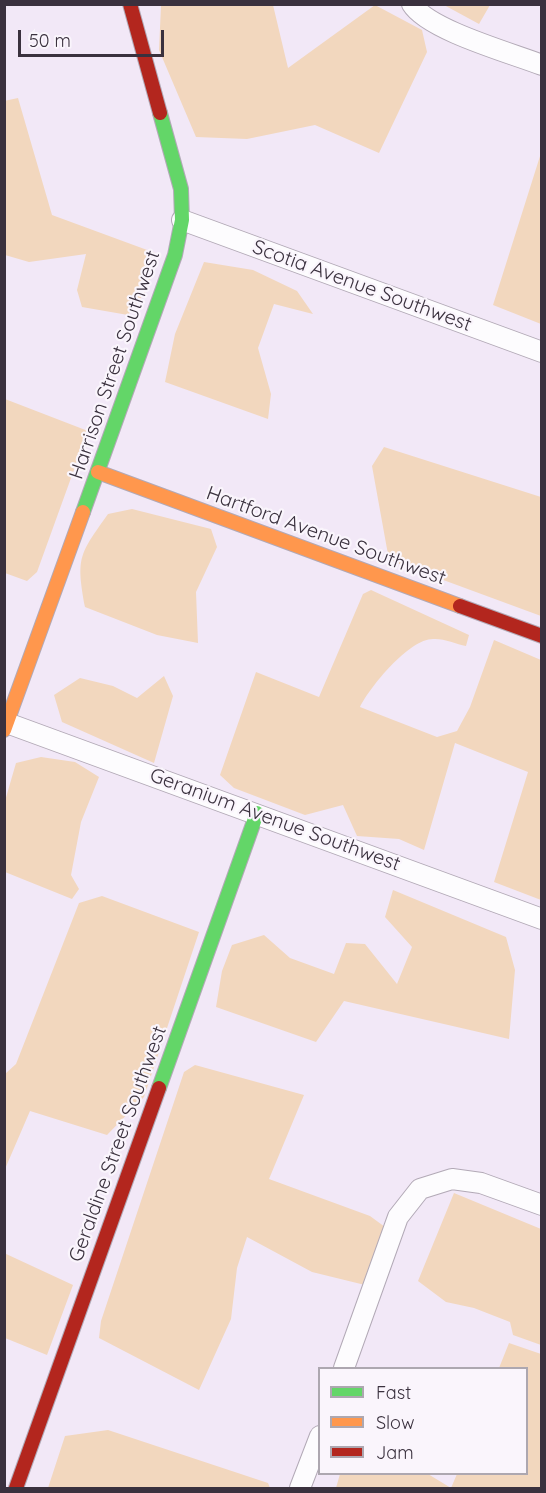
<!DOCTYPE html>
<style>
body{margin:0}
#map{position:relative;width:546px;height:1493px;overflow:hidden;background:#f2e8f7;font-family:Quicksand,sans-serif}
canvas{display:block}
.frame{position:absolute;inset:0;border:6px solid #3a313e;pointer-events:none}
.legend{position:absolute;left:318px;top:1367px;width:210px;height:108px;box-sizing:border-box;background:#faf5fc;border:2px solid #ada7b0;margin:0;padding:8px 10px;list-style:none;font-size:18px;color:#3a313e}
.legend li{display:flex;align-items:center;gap:12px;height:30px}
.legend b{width:30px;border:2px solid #ada7b0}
.scale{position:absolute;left:18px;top:30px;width:146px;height:27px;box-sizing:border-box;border:3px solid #3a313e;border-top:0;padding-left:8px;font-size:18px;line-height:21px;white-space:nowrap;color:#3a313e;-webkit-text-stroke:4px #faf5fc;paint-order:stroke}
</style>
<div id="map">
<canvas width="546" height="1493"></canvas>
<div class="frame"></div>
<ul class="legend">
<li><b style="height:8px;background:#63d668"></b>Fast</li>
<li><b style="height:8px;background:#ff974d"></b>Slow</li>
<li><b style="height:8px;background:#b3261e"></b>Jam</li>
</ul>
<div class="scale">50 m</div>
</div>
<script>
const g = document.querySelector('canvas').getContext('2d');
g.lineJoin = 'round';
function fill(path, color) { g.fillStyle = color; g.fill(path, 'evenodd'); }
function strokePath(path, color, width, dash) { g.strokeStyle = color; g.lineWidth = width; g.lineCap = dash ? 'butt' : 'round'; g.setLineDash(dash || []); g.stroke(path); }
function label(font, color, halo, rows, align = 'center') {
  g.font = font + ' Quicksand,sans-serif'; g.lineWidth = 4.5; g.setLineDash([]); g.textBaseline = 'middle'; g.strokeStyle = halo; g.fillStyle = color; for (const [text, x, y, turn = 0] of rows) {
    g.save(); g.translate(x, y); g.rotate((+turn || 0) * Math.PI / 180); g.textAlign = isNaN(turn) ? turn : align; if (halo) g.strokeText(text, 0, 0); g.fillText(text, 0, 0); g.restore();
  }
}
fill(new Path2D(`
 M 167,4 L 273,5 L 288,68 L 375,5 L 422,30 L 427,52 L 379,153 L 315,125 L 247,139 L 196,137 L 159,50 L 161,6 Z
 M 444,5 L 490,5 L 479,24 Z
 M 18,98 L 52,215 L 158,254 L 147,290 L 128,315 L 82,307 L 77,290 L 86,254 L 29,262 L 5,255 L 4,101 Z
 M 541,153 L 541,324 L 493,305 Z
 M 204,262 L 253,270 L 297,291 L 313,314 L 274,304 L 258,348 L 271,394 L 268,419 L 165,382 L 175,334 Z
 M 5,399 L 88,431 L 37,572 L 27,581 L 5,573 Z
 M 384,447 L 541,497 L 541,616 L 389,560 L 372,466 Z
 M 132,509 L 211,529 L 217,547 L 196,592 L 198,643 L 157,635 L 85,607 C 76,557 79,555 108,514 Z
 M 371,590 L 469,635 L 466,646 C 456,644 443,638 433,639 C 409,639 370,687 360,707 L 437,737 L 457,731 L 470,707 L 494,640 L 541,660 L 541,900 L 494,882 L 528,772 L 455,743 L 424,850 L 399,839 L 357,836 L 343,805 L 305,815 L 234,788 L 220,775 L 256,672 L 319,697 L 363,594 Z
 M 164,676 L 173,696 L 154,763 L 62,722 L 54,695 L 80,678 L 113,686 L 137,698 Z
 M 41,757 L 75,762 L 99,777 L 81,822 L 71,875 L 79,889 L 72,899 L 5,872 L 5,801 L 16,763 Z
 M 393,890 L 506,937 L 515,970 L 509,1039 L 344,1001 L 316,1042 L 216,1007 L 222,971 L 232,945 L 264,935 L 290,958 L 334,974 L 346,943 L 365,944 L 397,984 L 412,947 L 385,917 Z
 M 102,896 L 199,932 L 144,1097 L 107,1135 L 30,1111 L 5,1169 L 5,1074 L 16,1064 L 79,903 Z
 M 195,1065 L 304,1095 L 269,1179 L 370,1216 L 385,1227 L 365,1285 L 312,1272 L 247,1237 L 237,1268 L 231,1319 L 199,1390 L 99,1338 L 101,1321 L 184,1072 Z
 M 454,1193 L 541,1229 L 541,1345 L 513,1335 L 510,1322 L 474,1308 L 446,1302 L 418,1281 Z
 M 4,1253 L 73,1285 L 47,1355 L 5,1338 Z
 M 509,1343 L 541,1354 L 541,1488 L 336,1488 L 340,1474 L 428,1474 L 451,1488 L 457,1474 L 526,1474 L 526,1368 L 499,1368 Z
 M 108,1430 L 268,1483 L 270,1488 L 48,1488 L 65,1436 Z`), '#f2d7be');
const street = new Path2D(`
 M 412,4 C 428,30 511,53 542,65
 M 182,220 L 542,352
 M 7,723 L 542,919
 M 344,1368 L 398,1217 L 420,1189 L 452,1179 L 481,1183 L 542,1205
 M 300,1488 L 320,1436`);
const fast = new Path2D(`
 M 83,512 L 175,255 L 182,220 L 181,189 L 160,113
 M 159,1088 L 257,813`);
const slow = new Path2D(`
 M 98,472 L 460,606
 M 4,730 L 83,512`);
const jam = new Path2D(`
 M 130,4 L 160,113
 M 460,606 L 542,636
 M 16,1488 L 159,1088`);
strokePath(street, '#b2a9b6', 22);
strokePath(fast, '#b2a9b6', 16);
strokePath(slow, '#b2a9b6', 16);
strokePath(jam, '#b2a9b6', 16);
strokePath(street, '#fdfcfe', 20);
strokePath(fast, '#63d668', 14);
strokePath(slow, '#ff974d', 14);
strokePath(jam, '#b3261e', 14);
label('20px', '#3a313e', '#faf5fc', [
 ["Scotia Avenue Southwest",362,286,20],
 ["Harrison Street Southwest",115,365,-71],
 ["Hartford Avenue Southwest",326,536,20],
 ["Geranium Avenue Southwest",275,820,20],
 ["Geraldine Street Southwest",118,1144,-70]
]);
</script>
